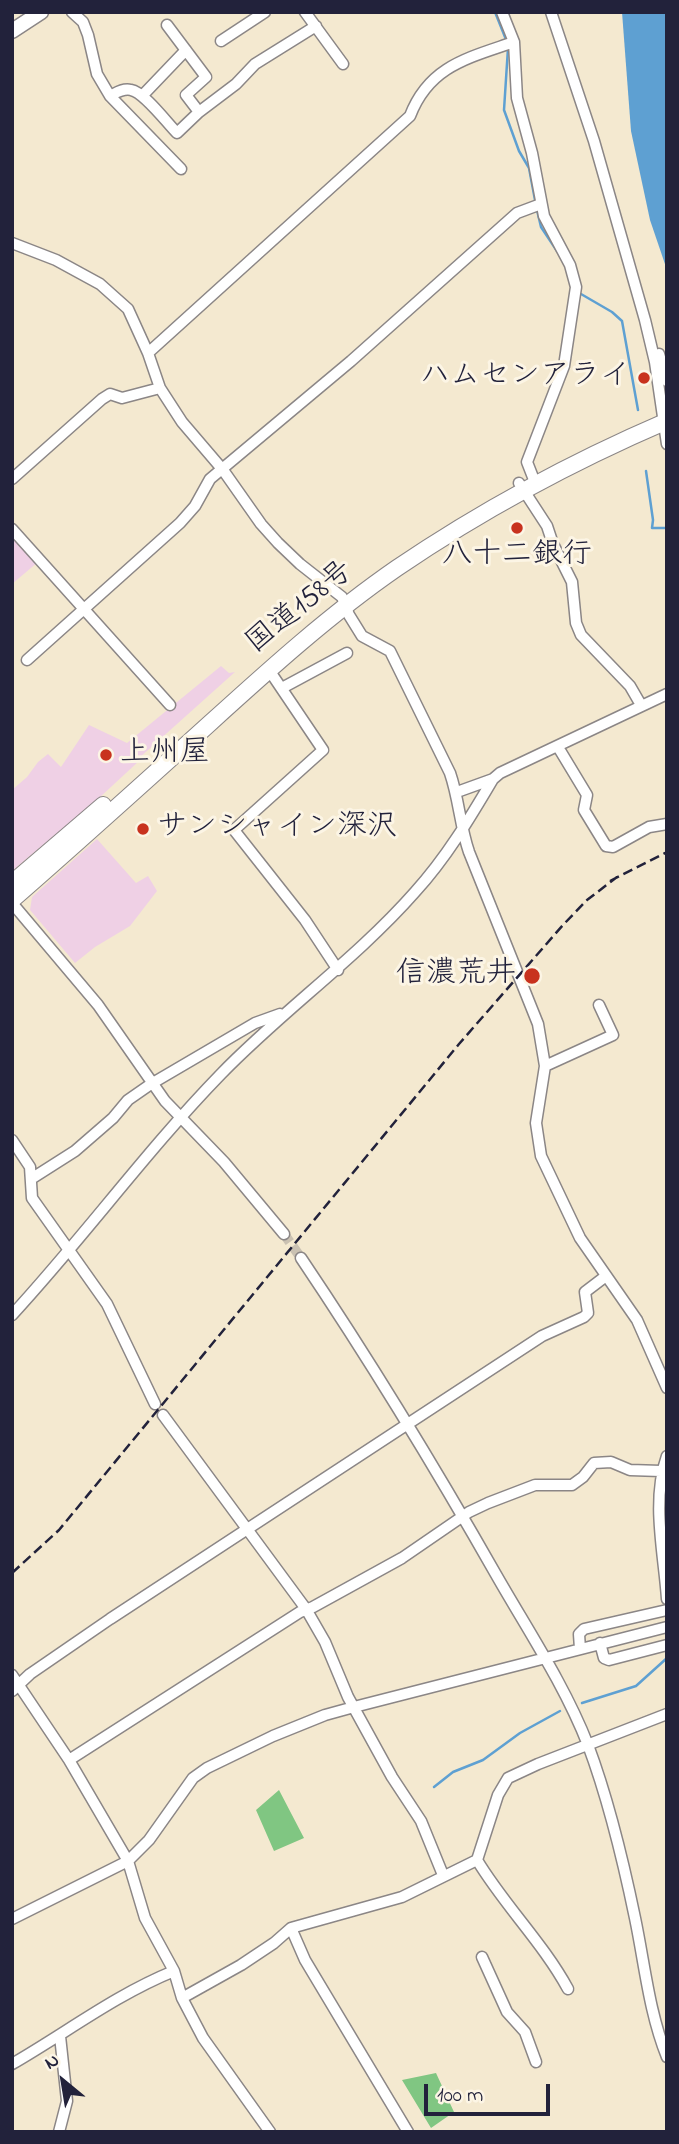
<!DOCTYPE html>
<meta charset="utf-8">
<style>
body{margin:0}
#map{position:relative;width:679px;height:2144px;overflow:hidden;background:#f4e9d0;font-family:"Indie Flower",sans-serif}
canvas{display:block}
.frame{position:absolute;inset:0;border:14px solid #22223b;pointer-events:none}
.north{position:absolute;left:28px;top:2046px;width:70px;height:70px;-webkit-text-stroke:5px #fcf5e5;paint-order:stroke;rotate:330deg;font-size:19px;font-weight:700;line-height:28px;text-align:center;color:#22223b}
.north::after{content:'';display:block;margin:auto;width:24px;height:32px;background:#22223b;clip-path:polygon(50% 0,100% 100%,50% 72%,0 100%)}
.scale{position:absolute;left:424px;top:2084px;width:126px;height:32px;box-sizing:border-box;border:4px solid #22223b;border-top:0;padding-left:9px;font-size:21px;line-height:24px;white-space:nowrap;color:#22223b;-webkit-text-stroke:5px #fcf5e5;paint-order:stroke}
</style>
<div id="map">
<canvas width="679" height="2144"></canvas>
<div class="frame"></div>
<div class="north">N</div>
<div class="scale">100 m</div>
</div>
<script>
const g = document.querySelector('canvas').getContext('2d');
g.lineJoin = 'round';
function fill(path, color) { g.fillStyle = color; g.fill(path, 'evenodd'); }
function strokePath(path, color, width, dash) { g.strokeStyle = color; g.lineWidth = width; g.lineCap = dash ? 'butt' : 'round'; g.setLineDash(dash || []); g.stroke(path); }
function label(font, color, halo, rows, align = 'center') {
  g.font = font + ' "Indie Flower","Klee One",sans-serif'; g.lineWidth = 6; g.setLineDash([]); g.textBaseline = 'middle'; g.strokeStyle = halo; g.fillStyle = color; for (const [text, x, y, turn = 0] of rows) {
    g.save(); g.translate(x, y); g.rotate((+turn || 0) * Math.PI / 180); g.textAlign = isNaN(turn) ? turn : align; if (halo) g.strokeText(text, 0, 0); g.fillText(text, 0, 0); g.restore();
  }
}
fill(new Path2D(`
 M 12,532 L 38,562 L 12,584 Z
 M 221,666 L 229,673 L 235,672 L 138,759 L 139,761 L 98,799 L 12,871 L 12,790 L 27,777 L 38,762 L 48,754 L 61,767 L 89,725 L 127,743 Z
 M 97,839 L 136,883 L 148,876 L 157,891 L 130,926 L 95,947 L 75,963 L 30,910 L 32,897 Z`), '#efd0e5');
fill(new Path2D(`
 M 279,1790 L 304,1838 L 274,1851 L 256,1810 Z
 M 436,2073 L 454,2112 L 431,2128 L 402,2080 Z`), '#80c682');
fill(new Path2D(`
 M 622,12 L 667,12 L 667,270 L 650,220 L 631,131 Z`), '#5ea0d2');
strokePath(new Path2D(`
 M 495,12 L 507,42
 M 508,48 L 504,110 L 519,151 L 529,168 L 535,200
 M 537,210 L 541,227 L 557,251
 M 581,294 L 612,312 L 622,321 L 638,410
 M 646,471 L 653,520 L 652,528 L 667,528
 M 582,1703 L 636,1686 L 667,1658
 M 434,1787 L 453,1772 L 483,1760 L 520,1733 L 560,1711`), '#5ea0d2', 2.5);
strokePath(new Path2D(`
 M 284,1234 L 301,1258`), '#cac1b2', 10, [10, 5]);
const minor = new Path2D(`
 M 72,12 L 83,22 L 88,35 L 97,74 L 110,96 L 181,169
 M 305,12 L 343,64
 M 502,12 L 514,42 L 517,98 L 532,153 L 544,216 L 570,265 L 576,287 L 564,366 L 527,462 L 536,485
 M 551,12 L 594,141 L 645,320 L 655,362 L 667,444
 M 167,25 L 206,77 L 186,95 L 199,112
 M 221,41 L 265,12
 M 110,96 C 116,93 123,88 131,90 C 144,92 167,123 177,133 L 199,112 L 236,84 L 255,64 L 316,26
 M 142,96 L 186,50
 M 12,243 L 56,260 L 100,284 L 128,309 L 148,353 L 160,388 L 182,422 L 223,470 L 261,524 L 278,543 L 300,564 L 342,597 L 349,615 L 362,636 L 390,651 L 450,773 C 459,799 460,826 469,852 L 538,1024 L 545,1066 L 536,1123 L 541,1156 L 580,1238 L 637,1320 L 667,1388
 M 148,353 L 410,116 C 429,66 468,58 514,42
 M 659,354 L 667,381
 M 12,479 L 102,399 L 110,394 L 122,398 L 160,388
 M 519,483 L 547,526 L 553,544 L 572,582 L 576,623 L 581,635 L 630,686 L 641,705
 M 12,529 L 170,705
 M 27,660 L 180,523 L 195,506 L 210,479 L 351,361 L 517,213 L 541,204
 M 269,670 L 323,750 L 234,830 L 305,920 L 338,970
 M 282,688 L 347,653
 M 558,747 L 587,795 L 584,810 L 606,846 L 613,847 L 649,827 L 667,824
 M 457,792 L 493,779
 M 12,903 L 98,1005 L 165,1101 L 224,1162 L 284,1234
 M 545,1066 L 613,1035 L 599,1005
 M 12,1140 L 30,1167 L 32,1198 L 107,1304 L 155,1404
 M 31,1179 L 75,1151 L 113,1118 L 128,1100 L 151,1084 L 255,1023 L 280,1014
 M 301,1258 C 371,1362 436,1469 498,1578 C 529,1632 565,1686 588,1745 C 609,1801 623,1860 635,1918 C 645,1966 649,2012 667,2057
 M 12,1315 C 84,1237 147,1150 221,1074 C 283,1010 356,959 415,892 C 446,858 470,818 493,779 L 500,773 L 667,694
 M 163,1415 L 306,1609 L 325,1642 L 348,1697 L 392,1777 L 421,1821 L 443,1875
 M 667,1456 C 651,1501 664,1553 667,1599
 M 600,1643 L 604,1658 L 609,1660 L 667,1645
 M 580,1649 L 579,1634 L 584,1629 L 667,1610
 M 12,1675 L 69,1760 L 128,1861 L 145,1918 L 174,1971 L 182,1998 L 203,2038 L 270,2132
 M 12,1691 L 30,1674 L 110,1619 L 542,1336 L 584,1317 L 588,1313 L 585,1292 L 606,1276
 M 69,1760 L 300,1612 L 313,1607 L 402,1558 L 469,1512 L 488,1503 L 535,1485 L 572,1485 L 583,1477 L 594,1463 L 611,1462 L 630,1470 L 661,1471
 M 477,1860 C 504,1905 543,1943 568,1989
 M 12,1919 L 128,1861 L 149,1840 L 193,1778 L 207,1768 L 273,1736 L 325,1715 L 354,1707 L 667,1627
 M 291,1928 L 305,1960 L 408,2132
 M 482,1957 L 507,2012 L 525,2032 L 536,2062
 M 182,1998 L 241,1965 L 274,1943 L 291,1928 L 402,1897 L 477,1860 L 498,1795 L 508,1778 L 538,1764 L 667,1714
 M 12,2064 C 66,2033 115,1995 174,1971
 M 59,2132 L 67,2101 L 60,2036`);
const major = new Path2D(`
 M 12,31 L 41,12`);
const highway = new Path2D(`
 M 12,883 L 103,805
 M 12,900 C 75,845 136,790 198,734 C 262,676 326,617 397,568 C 481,511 574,461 667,421`);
strokePath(minor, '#8b8686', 13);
strokePath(major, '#8b8686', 17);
strokePath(highway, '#8b8686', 18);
strokePath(minor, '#fff', 10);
strokePath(major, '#fff', 14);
strokePath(highway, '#fff', 16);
strokePath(new Path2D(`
 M 610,881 L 667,852
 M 12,1573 L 59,1530 L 459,1044 L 563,925 L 587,900 L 617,877`), '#22223b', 2.5, [10, 5]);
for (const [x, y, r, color] of [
 [644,378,7,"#c8321e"],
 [517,528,7,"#c8321e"],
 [106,755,7,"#c8321e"],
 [143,829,7,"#c8321e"],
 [532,976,9,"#c8321e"]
]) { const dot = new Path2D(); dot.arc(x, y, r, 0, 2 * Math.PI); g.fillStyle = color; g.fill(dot); strokePath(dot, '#fcf5e5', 2.5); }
label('30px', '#22223b', '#fcf5e5', [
 ["ハムセンアライ",630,378],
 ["八十二銀行",517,557,"center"],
 ["上州屋",120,755,"left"],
 ["サンシャイン深沢",157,829,"left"],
 ["信濃荒井",516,976]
], 'right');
label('30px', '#22223b', '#fcf5e5', [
 ["国道158号",301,609,-39]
]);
</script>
